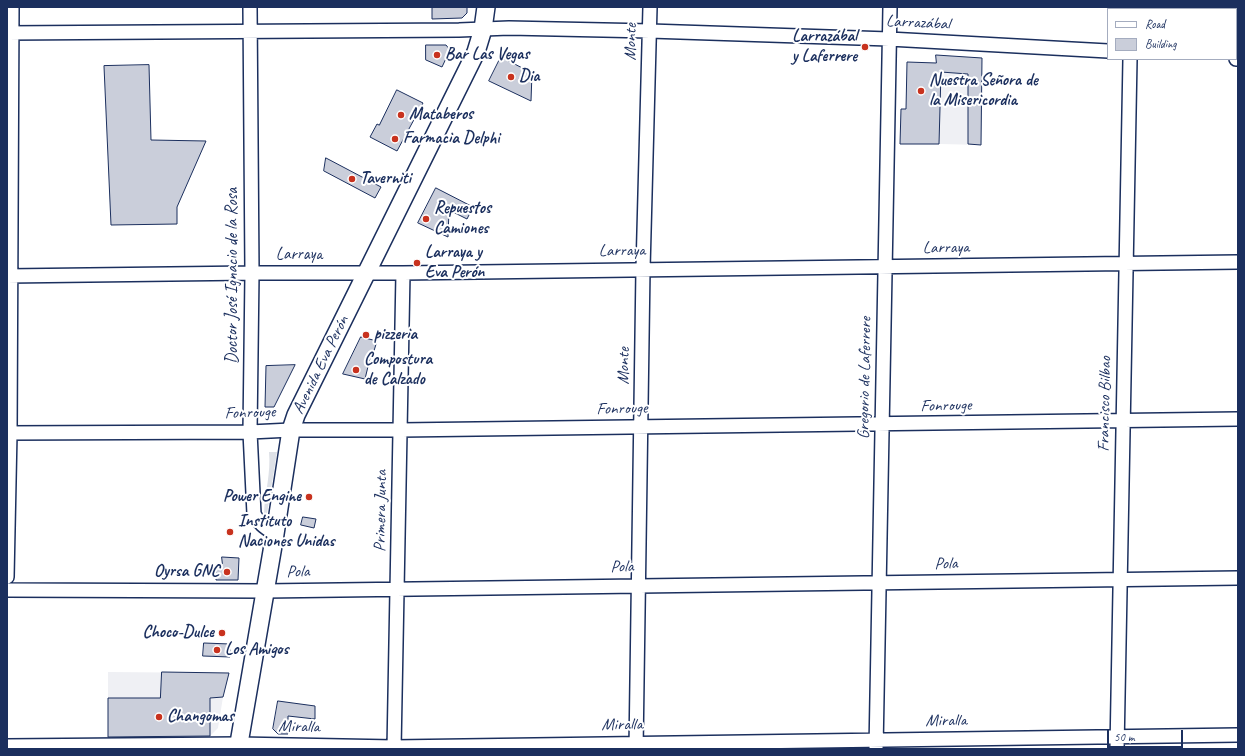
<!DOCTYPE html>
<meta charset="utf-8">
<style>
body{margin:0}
#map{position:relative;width:1245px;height:756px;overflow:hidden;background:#fff;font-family:Caveat,sans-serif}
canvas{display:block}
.frame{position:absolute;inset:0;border:8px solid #1b2f5e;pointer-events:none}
.legend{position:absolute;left:1107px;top:8px;width:130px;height:52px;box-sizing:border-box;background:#fff;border:1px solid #a4acbf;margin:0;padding:5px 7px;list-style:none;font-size:12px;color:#1b2f5e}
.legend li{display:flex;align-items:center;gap:8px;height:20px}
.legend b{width:20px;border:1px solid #a4acbf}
.scale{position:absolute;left:1107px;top:730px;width:76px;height:18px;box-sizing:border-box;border:2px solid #1b2f5e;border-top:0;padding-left:5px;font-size:12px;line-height:14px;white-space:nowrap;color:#1b2f5e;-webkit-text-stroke:3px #fff;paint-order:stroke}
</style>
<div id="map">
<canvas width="1245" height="756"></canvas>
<div class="frame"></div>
<ul class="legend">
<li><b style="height:5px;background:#fff"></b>Road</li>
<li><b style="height:11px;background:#caceda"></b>Building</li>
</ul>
<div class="scale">50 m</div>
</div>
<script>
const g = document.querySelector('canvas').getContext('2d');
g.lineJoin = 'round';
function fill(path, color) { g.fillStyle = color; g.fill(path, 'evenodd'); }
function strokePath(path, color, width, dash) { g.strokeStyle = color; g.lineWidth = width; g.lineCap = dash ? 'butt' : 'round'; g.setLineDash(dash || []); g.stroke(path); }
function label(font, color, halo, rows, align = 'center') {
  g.font = font + ' Caveat,sans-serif'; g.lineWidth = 4; g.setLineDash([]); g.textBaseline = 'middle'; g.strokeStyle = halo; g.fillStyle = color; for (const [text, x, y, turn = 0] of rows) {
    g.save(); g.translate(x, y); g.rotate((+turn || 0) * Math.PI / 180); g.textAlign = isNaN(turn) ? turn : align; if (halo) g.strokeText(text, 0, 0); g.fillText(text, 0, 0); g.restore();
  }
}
fill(new Path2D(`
 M 1131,7 L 1238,7 L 1238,51 L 1236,51 L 1236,9 L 1131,9 Z
 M 982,71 L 981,145 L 900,143 L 901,109 L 939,109 L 941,72 L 967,74 Z
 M 108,672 L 229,673 L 223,697 L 218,728 L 210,736 L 108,738 Z`), '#eff0f4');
fill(new Path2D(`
 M 269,452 L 277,452 L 267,514 L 264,513 C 265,492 271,473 269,452 Z`), '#dee1e7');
const building = new Path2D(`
 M 443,7 L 467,7 L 467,13 L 462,18 L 432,19 L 432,8 Z
 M 426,45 L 446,45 L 450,50 L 442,67 L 426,60 Z
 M 936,55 L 982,58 L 981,145 L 968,144 L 968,74 L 941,72 L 939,144 L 900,144 L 901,109 L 906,109 L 907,62 L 936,63 Z
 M 501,57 L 532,73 L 531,101 L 489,81 Z
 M 149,65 L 151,140 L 206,141 L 177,207 L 177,224 L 111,225 L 104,66 Z
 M 397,90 L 423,103 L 397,151 L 370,137 L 377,124 L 379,125 Z
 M 326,158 L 381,187 L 375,198 L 324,171 Z
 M 436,188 L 473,207 L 467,219 L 449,210 L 448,237 L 418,223 Z
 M 361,337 L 377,341 L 373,354 L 371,354 L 365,379 L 343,374 Z
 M 295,365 L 274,407 L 265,407 L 266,366 Z
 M 303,517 L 316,519 L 314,528 L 301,525 Z
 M 222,557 L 239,558 L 238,580 L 216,580 L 216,564 L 222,564 Z
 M 204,643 L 230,644 L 230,657 L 203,656 Z
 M 162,672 L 229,673 L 223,697 L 210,698 L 210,736 L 108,737 L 108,698 L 160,698 Z
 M 278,701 L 315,706 L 315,719 L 288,716 L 288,734 L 278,734 L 273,729 Z`);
fill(building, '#caceda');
strokePath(building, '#1b2f5e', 1);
const minor = new Path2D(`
 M 250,7 L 252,273 L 250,432 L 254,514 C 259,524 266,528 275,534
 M 1131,9 L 1131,7
 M 7,33 L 459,30 L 509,28 L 650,31 L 889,39 L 1108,51
 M 1236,59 L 1238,59
 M 7,276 L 252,273 L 403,273 L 1238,262
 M 7,433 L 250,432 L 291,430 L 401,430 L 1238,419
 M 7,577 L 10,433 L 12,7
 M 7,590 L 265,591 L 1238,578
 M 7,746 L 239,744 L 394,747 L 1238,735
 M 394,749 L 403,273
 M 636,749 L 643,269 L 650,7
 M 876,749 L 890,7
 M 1117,749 L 1130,59`);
const major = new Path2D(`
 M 238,749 L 275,534 L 291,430 L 296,415 L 476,52 L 483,29 L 486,7`);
strokePath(minor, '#1b2f5e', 16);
strokePath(major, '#1b2f5e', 20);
strokePath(minor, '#fff', 13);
strokePath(major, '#fff', 17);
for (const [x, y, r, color] of [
 [865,47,4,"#c8321e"],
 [437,55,4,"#c8321e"],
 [511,77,4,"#c8321e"],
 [921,91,4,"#c8321e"],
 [401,115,4,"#c8321e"],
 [395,139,4,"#c8321e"],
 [352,179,4,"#c8321e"],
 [426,219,4,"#c8321e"],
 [417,263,4,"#c8321e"],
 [366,335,4,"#c8321e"],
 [356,370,4,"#c8321e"],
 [309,497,4,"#c8321e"],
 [230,532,4,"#c8321e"],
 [227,572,4,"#c8321e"],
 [222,633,4,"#c8321e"],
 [217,650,4,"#c8321e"],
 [159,717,4,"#c8321e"]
]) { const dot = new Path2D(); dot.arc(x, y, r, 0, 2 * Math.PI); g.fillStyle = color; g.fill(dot); strokePath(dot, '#fff', 1.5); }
label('17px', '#1b2f5e', '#fff', [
 ["Larrazábal",918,23,3],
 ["Monte",631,42,-89],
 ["Larraya",946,248,-1],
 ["Larraya",622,251,-1],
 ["Larraya",299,255],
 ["Doctor José Ignacio de la Rosa",233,276,-90],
 ["Avenida Eva Perón",321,365,-64],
 ["Monte",624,366,-89],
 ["Gregorio de Laferrere",865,378,-89],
 ["Francisco Bilbao",1105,404,-89],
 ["Fonrouge",946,406,-1],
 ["Fonrouge",622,409,-1],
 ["Fonrouge",250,413,-2],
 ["Primera Junta",381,511,-89],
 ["Pola",946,564,-1],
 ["Pola",622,567,-1],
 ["Pola",298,572,-1],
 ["Miralla",946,721,-1],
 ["Miralla",622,725,-1],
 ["Miralla",299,727,1]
]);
label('bold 17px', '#1b2f5e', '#fff', [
 ["Larrazábal",857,37,"right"],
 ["y Laferrere",857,57,"right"],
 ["Bar Las Vegas",445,55],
 ["Dia",519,77],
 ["Nuestra Señora de",929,81],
 ["la Misericordia",929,101],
 ["Mataberos",409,115],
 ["Farmacia Delphi",403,139],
 ["Taverniti",360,179],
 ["Repuestos",434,209],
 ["Camiones",434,229],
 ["Larraya y",425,253],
 ["Eva Perón",425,273],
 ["pizzeria",374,335],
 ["Compostura",364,360],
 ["de Calzado",364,380],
 ["Power Engine",301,497,"right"],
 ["Instituto",238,522],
 ["Naciones Unidas",238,542],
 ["Oyrsa GNC",219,572,"right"],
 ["Choco-Dulce",214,633,"right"],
 ["Los Amigos",225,650],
 ["Changomas",167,717]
], 'left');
</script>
